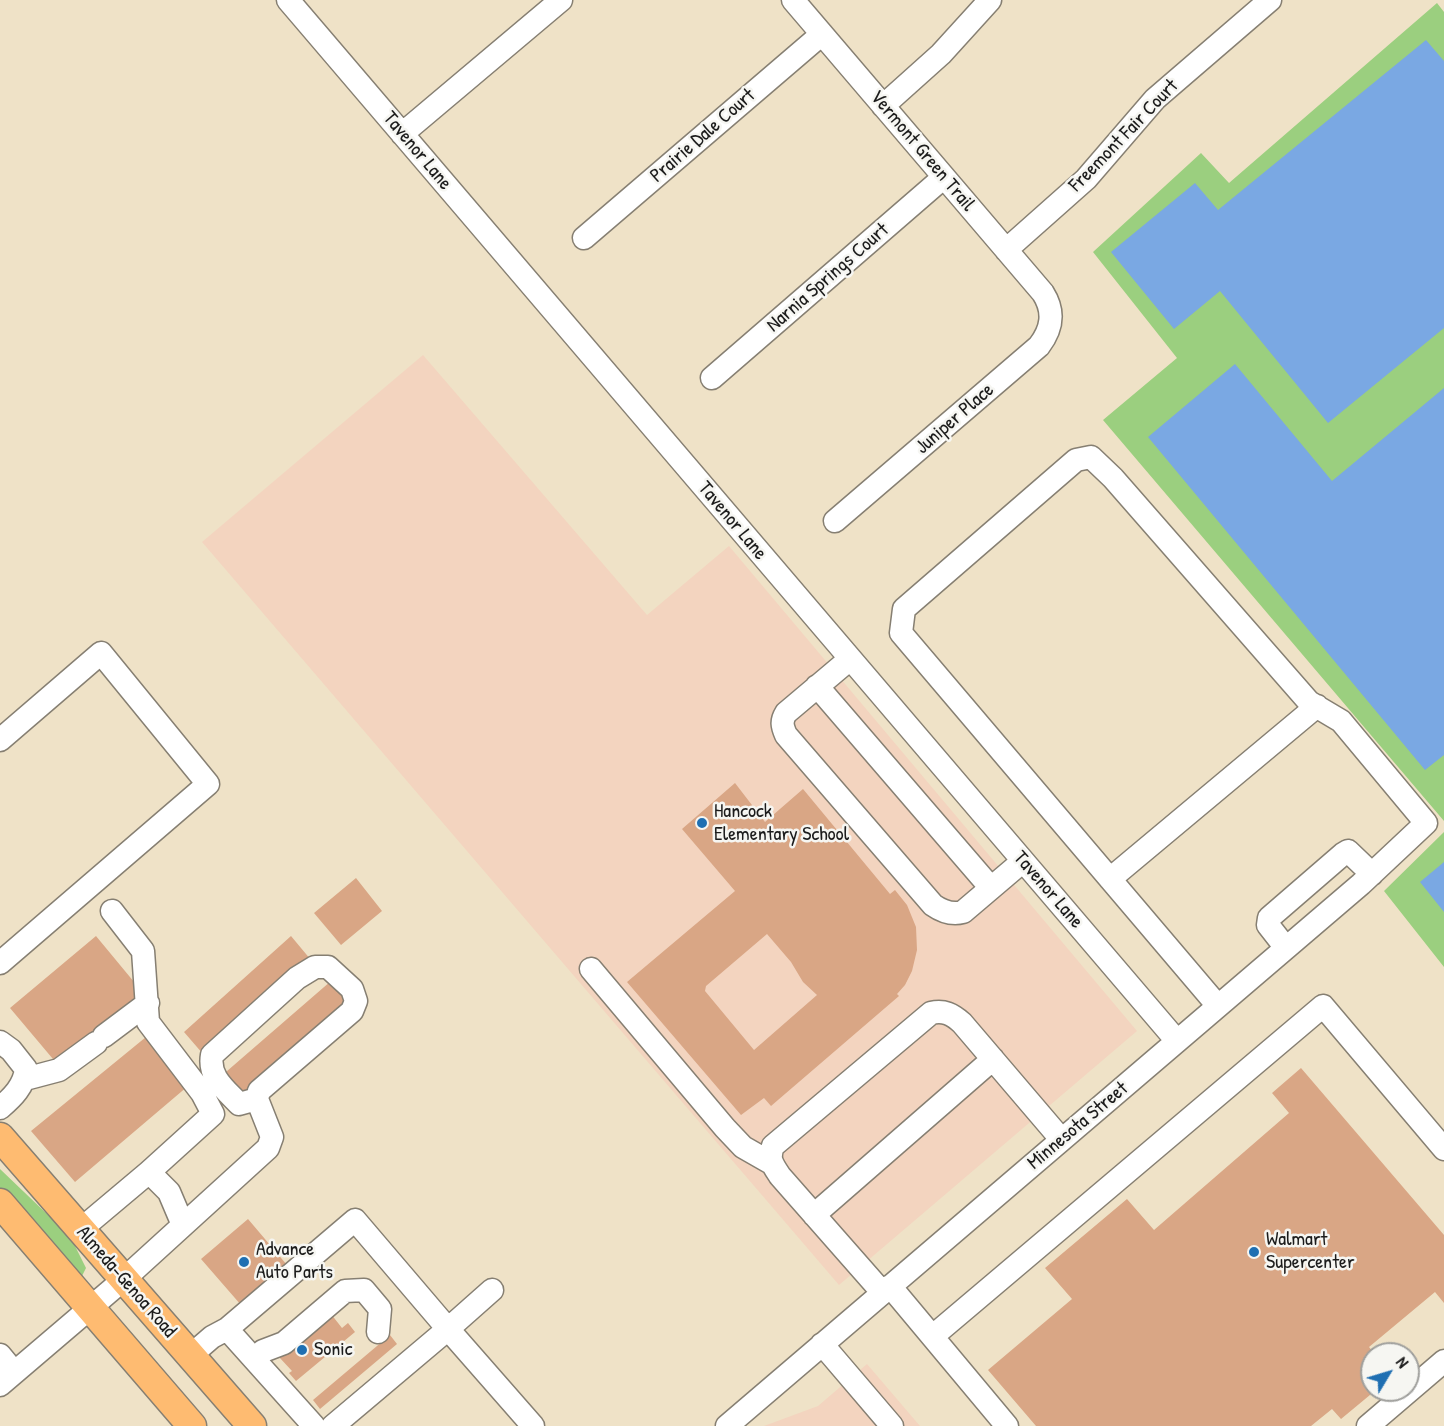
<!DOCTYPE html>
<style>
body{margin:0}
#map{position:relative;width:1444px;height:1426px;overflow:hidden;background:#efe2c7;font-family:"Patrick Hand",sans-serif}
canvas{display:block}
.north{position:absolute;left:1360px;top:1342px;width:60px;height:60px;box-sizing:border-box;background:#f6f6f2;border:2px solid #9f9f9c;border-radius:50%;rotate:52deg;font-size:16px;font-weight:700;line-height:24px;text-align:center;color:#1c1c1c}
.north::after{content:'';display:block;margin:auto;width:21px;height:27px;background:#1f6fb2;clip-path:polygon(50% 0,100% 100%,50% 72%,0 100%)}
</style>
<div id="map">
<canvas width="1444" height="1426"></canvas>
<div class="north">N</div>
</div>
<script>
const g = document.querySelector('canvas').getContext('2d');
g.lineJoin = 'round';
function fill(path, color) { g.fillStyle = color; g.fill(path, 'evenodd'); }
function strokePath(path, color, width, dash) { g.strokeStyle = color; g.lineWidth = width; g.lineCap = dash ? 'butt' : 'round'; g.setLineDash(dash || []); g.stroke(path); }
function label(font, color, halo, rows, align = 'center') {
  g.font = font + ' "Patrick Hand",sans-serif'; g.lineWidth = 5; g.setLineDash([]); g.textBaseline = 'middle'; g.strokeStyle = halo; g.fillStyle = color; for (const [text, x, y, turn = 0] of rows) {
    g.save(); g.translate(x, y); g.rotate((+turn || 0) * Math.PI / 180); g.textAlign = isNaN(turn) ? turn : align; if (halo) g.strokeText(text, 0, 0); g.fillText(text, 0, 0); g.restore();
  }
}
fill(new Path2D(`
 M 423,355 L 647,615 L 729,546 L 1137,1031 L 839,1285 L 202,542 Z
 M 867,1364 L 920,1426 L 764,1426 L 818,1406 Z`), '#f3d4bf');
fill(new Path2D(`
 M 1437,3 L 1444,12 L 1444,821 L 1103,420 L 1177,358 L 1093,252 L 1201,153 L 1229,183 Z
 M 1444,832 L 1444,967 L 1384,891 Z
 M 0,1169 L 70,1236 L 86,1268 L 82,1276 L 67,1268 L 0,1189 Z`), '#9bcf7f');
fill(new Path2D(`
 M 1426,40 L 1444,61 L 1444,328 L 1328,423 L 1220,291 L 1174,329 L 1111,252 L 1195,183 L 1218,210 Z
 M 1235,364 L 1332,481 L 1444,388 L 1444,755 L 1425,770 L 1148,437 Z
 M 1444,862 L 1444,912 L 1420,882 Z`), '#7aa8e3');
fill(new Path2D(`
 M 735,783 L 765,822 L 803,789 L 890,894 L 895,890 L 907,905 L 916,927 L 917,950 L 912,971 L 905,985 L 897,994 L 899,996 L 771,1106 L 764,1098 L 741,1115 L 627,982 L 735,891 L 682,829 ZM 767,934 L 791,962 L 803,982 L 817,995 L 754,1050 L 705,991 L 706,986 Z
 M 356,878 L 382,911 L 341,945 L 314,913 Z
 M 96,936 L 144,994 L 58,1065 L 10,1008 Z
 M 291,936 L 311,960 L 203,1054 L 184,1032 Z
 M 331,981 L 352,1006 L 240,1101 L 219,1078 Z
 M 146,1037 L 188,1086 L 75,1182 L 31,1131 Z
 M 1301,1068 L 1444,1235 L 1444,1303 L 1435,1292 L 1369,1347 L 1375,1354 L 1372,1354 L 1372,1390 L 1376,1390 L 1341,1419 L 1332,1409 L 1311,1426 L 1036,1426 L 988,1370 L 1072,1299 L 1045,1268 L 1127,1199 L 1154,1230 L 1289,1113 L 1272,1093 Z
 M 248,1219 L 287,1265 L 241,1305 L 201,1259 Z
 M 331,1314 L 342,1328 L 348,1323 L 355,1332 L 296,1381 L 289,1373 L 292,1371 L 279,1357 Z
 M 390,1335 L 397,1344 L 320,1409 L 313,1400 Z`), '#d9a685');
const minor = new Path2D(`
 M 288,0 L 1177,1041
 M 793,0 L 1043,293 C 1055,312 1052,329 1039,346 L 835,521
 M 883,106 L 941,54 L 990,0
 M 402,134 L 561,0
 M 584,238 L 822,34
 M 1006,250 L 1086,179 L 1155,99 L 1270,0
 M 712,378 L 944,177
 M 850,659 L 786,713 C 781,721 782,726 786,735 L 933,905 C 943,912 952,915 963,912 L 1023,861
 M 817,686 L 991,888
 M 0,740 L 101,653 L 208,784 L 0,963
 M 1110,879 L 1317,706
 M 112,911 L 143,951 L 148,1022 L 202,1093 L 213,1114 L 149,1172
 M 1286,948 L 1268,925 L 1269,918 L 1343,854 L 1348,851 L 1372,874
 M 591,969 L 725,1128 L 743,1147 L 771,1163
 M 104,1036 L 148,1003
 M 0,1042 L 11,1050 L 26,1069 C 24,1086 13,1097 0,1108
 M 25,1079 L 59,1070 L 96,1043
 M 814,1215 L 993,1059
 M 80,1230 L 149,1172 L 169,1192 L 183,1225
 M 890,1286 L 1007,1426
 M 882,1292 L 780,1176 C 772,1164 768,1159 773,1146 L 931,1013 C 944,1010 952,1014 962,1023 L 1061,1139
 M 227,1329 L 355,1220 L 448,1329 L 492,1290
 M 933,1336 L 1323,1006 L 1444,1149
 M 822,1344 L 892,1426
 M 263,1351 L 284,1343 L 345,1291 L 364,1290 L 380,1309 L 378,1332
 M 0,1355 L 14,1372
 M 190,1356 L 212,1337 L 227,1329 L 314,1426
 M 0,1385 L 123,1280 L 268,1148 L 272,1137 L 257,1099 L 259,1091 L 352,1011 L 356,1001 L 352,989 L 328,967 L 315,967 L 297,978 L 212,1055 C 208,1077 225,1089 239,1104 L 257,1099
 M 333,1426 L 448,1329 L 533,1426
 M 727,1426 L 1361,884 L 1426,823 L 1341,721 L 1309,702 L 1113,478 L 1091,457 L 1076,460 L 904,609 L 901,633 L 1218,1006
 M 1368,1426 L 1444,1361`);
const major = new Path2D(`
 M 0,1137 L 252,1426
 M 0,1203 L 192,1426`);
strokePath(minor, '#867f72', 25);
strokePath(major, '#867f72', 31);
strokePath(minor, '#fff', 22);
strokePath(major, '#febb71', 28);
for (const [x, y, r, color] of [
 [702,823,6,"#1f6fb2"],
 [1254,1252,6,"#1f6fb2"],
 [244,1262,6,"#1f6fb2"],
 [302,1350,6,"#1f6fb2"]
]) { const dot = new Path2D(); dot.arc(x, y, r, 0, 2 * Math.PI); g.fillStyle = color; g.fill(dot); strokePath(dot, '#f6f6f2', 2); }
label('20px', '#1c1c1c', '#f6f6f2', [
 ["Prairie Dale Court",703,136,-41],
 ["Freemont Fair Court",1124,136,-46],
 ["Tavenor Lane",417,151,50],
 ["Vermont Green Trail",922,151,50],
 ["Narnia Springs Court",828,278,-41],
 ["Juniper Place",955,419,-41],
 ["Tavenor Lane",732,521,50],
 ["Tavenor Lane",1048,890,49],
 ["Minnesota Street",1078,1126,-40],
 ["Almeda-Genoa Road",126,1282,49]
]);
label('20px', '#1c1c1c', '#f6f6f2', [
 ["Hancock",714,812],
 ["Elementary School",714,835],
 ["Walmart",1266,1240],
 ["Supercenter",1266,1263],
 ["Advance",256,1250],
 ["Auto Parts",256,1273],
 ["Sonic",314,1350]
], 'left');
</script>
